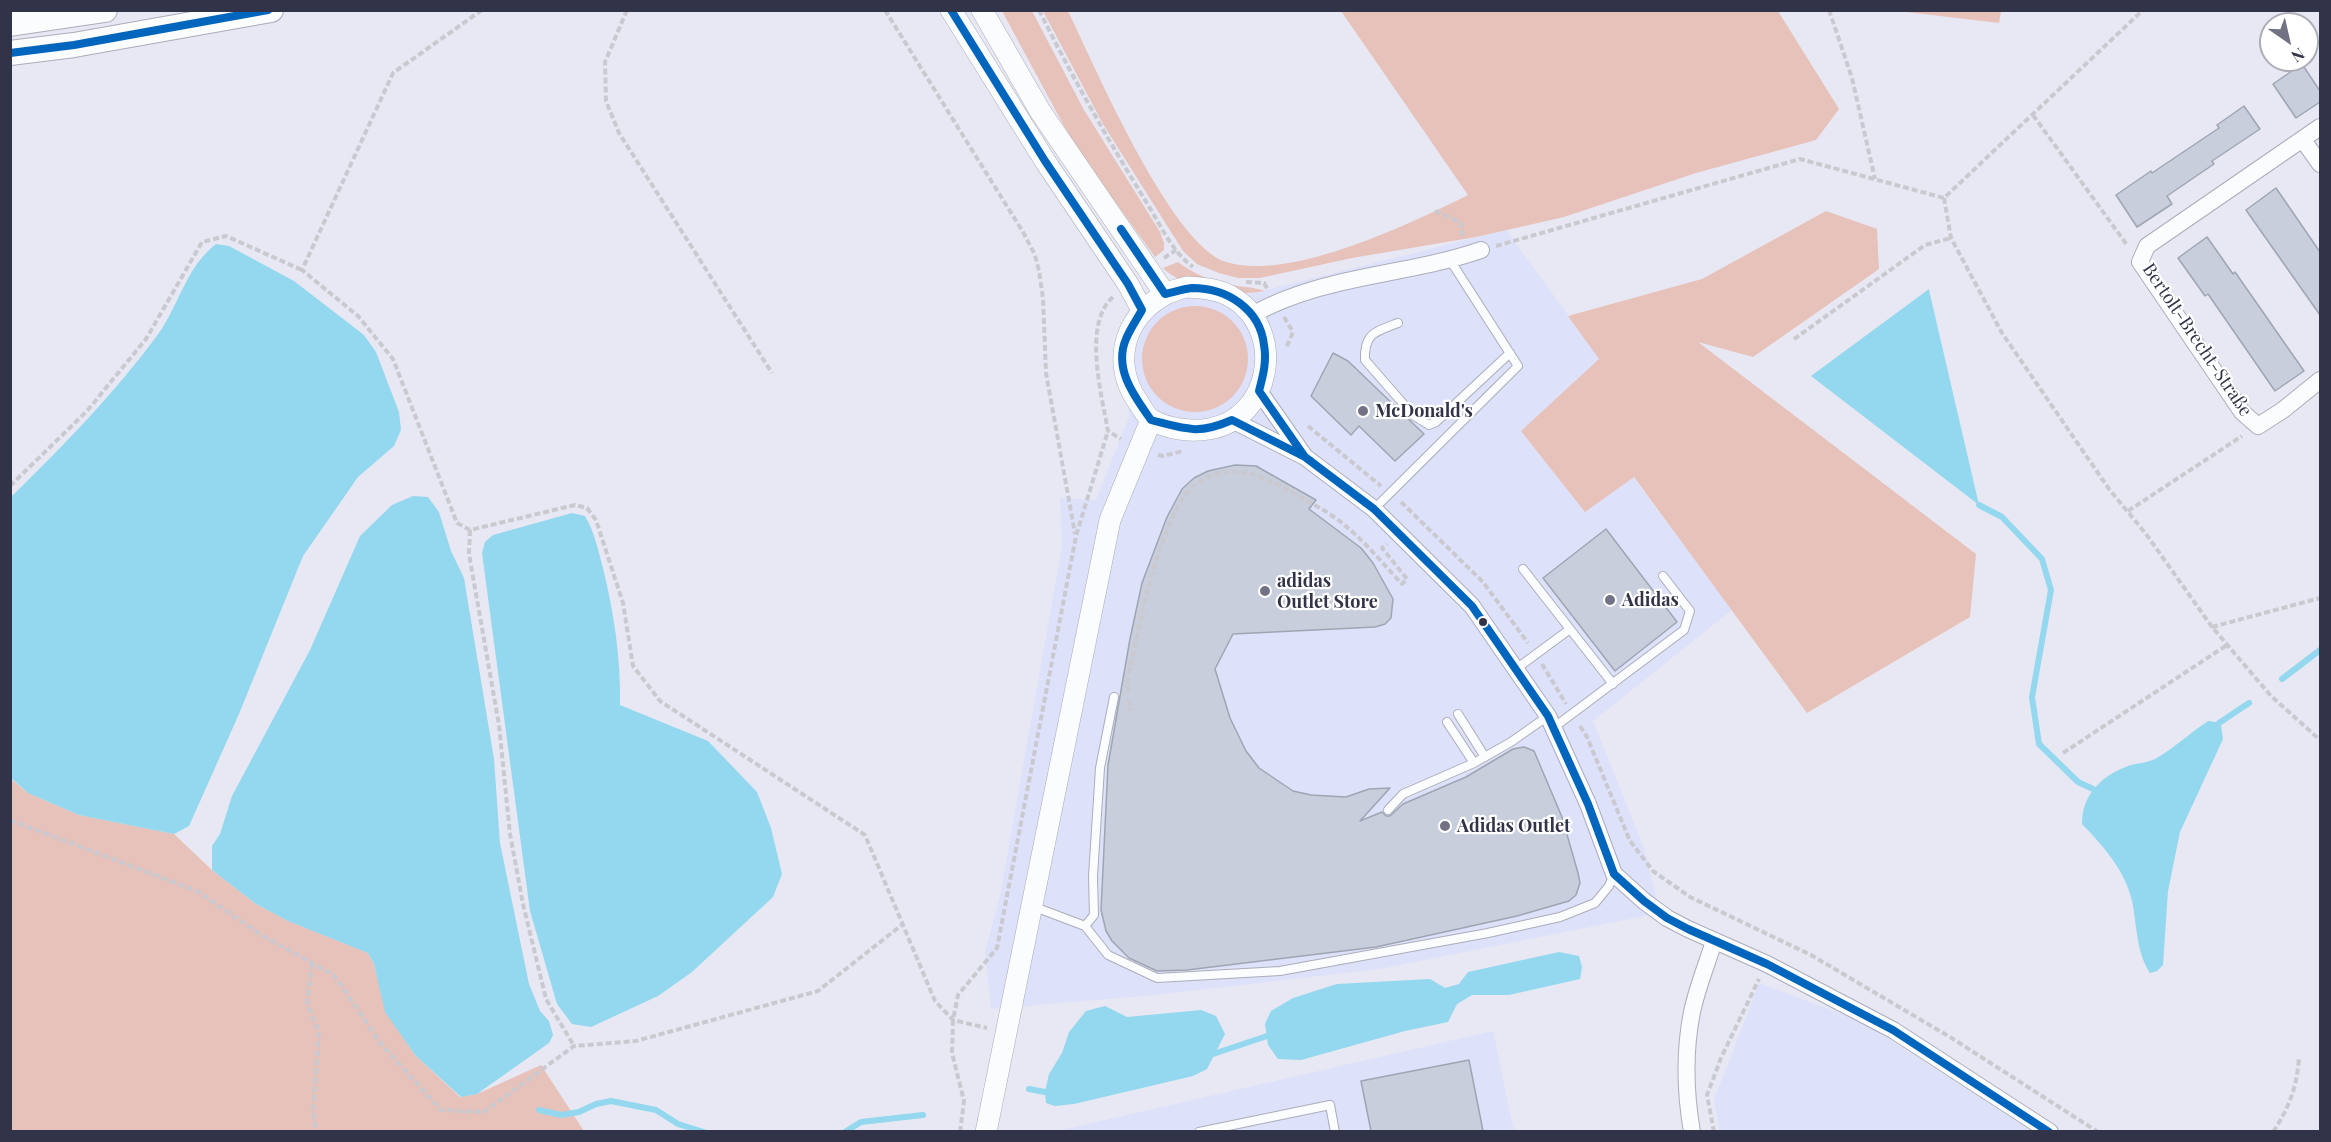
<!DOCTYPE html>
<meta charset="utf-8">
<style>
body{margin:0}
#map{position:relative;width:2331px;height:1142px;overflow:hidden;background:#e7e8f3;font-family:"Playfair Display",serif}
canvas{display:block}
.frame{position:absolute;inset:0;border:12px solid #313448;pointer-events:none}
.north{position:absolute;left:2259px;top:12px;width:60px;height:60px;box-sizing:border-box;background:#fff;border:2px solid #adaeb6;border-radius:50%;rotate:146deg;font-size:16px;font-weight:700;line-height:24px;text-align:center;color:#313448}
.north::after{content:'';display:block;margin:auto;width:21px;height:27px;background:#717384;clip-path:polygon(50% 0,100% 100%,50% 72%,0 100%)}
</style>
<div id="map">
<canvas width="2331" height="1142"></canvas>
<div class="frame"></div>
<div class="north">N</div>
</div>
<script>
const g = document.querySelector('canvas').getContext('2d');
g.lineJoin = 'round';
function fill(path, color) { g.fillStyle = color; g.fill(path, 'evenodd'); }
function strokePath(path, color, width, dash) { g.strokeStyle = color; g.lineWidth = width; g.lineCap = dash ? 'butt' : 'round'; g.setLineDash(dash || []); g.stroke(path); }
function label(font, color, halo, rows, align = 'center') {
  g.font = font + ' "Playfair Display",serif'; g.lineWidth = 4.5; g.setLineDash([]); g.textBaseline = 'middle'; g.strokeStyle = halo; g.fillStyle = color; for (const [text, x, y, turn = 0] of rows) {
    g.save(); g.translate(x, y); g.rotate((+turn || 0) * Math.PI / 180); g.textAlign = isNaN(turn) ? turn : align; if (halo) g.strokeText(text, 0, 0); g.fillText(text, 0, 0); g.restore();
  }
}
fill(new Path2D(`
 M 1506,230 L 1600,359 L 1522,431 L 1633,477 L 1732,610 L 1593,721 L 1644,848 L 1660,913 L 1380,969 L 1155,995 L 991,1009 L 985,952 L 1000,896 L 1062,546 L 1060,498 L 1096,500 L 1129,417 L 1120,332 L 1177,284 L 1250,294 Z
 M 1759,983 L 1861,1021 L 2031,1131 L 1720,1131 L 1714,1100 Z
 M 1493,1031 L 1514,1131 L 1053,1132 Z`), '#dee1fa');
fill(new Path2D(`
 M 1002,11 L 1032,11 L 1084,110 L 1160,232 L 1164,243 L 1164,250 L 1155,257 L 1087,163 L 1064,126 Z
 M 1043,11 L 1068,11 C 1094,65 1171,245 1226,262 C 1289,282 1410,224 1468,195 L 1341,11 L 1778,11 L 1839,109 L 1816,140 L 1696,173 L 1564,217 L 1476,237 L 1352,258 L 1260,278 L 1238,278 L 1219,273 L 1197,264 L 1183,251 L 1103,124 Z
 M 1898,11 L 2001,11 L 1999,23 Z
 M 1826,211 L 1877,229 L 1879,269 L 1753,357 L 1698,342 L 1976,554 L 1970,617 L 1807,713 L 1634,477 L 1585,512 L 1521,431 L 1599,359 L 1568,316 L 1702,279 Z
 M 1178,262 C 1193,274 1212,281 1231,285 C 1243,287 1253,287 1265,291 C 1235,297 1184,289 1163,268 Z
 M1142 359a53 53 0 1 1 106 0a53 53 0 1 1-106 0Z
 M 10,778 L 28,793 L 79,815 L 174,834 L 212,870 L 256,904 L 288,921 L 368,953 L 374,964 L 386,1012 L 415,1055 L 460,1097 L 477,1094 L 541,1065 L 584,1131 L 11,1131 Z`), '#e7c2ba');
fill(new Path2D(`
 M 216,244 L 229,246 L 294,281 L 364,335 L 376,352 L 399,412 L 401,430 L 394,446 L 358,477 L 303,556 L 239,714 L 189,826 L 174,834 L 79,815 L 28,793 L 11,778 L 11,497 C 63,446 115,393 159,333 C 179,304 187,266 216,244 Z
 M 1929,289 L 1929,290 L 1979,505 L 1811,376 Z
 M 413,496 L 428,497 L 439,512 L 451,551 L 464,578 L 494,759 L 500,843 L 529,984 L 540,1011 L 549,1021 L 553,1035 L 549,1043 L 477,1094 L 461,1097 L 415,1055 L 385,1012 L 374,964 L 368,953 L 288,921 L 256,904 L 212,870 L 212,846 L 220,834 L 232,796 L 310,650 L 360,536 L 392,505 Z
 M 572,513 L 585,516 C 595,533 598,550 603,568 C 614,613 621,659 620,705 L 708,741 L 757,792 L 771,828 L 782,874 L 773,897 L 692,972 L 658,996 L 591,1027 L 572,1024 L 557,1004 L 530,911 L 482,553 L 485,542 L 493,535 Z
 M 2208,721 L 2216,722 L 2221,725 L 2223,739 L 2180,832 L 2168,891 L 2163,965 L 2157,971 L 2150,973 C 2136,952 2137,925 2132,901 C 2125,870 2103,846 2082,824 C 2082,795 2101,776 2128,766 C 2136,763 2147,763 2155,759 C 2173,749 2190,733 2208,721 Z
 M 1559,952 L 1579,956 L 1582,967 L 1580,979 L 1509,995 L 1472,995 L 1457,1004 L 1448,1022 L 1405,1031 L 1301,1060 L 1278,1059 L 1268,1045 L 1265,1024 L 1271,1011 L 1293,998 L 1337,984 L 1430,979 L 1445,988 L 1459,984 L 1468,972 Z
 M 1105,1006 L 1127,1017 L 1201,1010 L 1216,1016 L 1225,1034 L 1207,1069 L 1193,1076 L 1074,1104 L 1055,1106 L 1046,1103 L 1045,1092 L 1049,1074 L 1062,1053 L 1069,1032 L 1086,1011 Z`), '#93d8ee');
strokePath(new Path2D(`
 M 1979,505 L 2002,517 L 2042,559 L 2051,590 L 2032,697 L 2039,744 L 2078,782 L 2093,789
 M 2282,679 L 2320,650
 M 2219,723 L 2249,703
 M 1213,1054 L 1267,1036
 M 1029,1089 L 1045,1092
 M 539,1110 L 561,1115 L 579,1112 L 596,1104 L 611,1101 L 656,1110 L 678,1124 L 704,1132
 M 845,1132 L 861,1122 L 923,1115`), '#93d8ee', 6);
const building = new Path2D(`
 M 2302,64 L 2320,91 L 2320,102 L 2296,118 L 2273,84 Z
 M 2244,106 L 2260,129 L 2212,161 L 2214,164 L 2167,196 L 2172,204 L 2137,227 L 2116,195 L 2151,171 L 2152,173 L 2219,128 L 2217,125 Z
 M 2276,188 L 2320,252 L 2320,315 L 2246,210 Z
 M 2207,237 L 2233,274 L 2235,272 L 2304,371 L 2275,391 L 2208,294 L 2205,296 L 2178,258 Z
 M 1333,353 L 1348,361 L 1424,434 L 1395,461 L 1359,426 L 1351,435 L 1311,396 Z
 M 1235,465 L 1256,466 L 1316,500 L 1309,509 L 1361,548 L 1373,563 L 1393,599 L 1391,618 L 1385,624 L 1375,627 L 1233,634 L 1215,669 L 1230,718 L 1246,751 L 1259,768 L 1293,791 L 1311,795 L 1346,797 L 1369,789 L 1390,788 L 1360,821 L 1382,812 L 1386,816 L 1390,816 L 1403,804 L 1466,777 L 1513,749 L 1524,747 L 1534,751 L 1562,817 L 1578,873 L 1580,883 L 1576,895 L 1569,901 L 1517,916 L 1376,947 L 1187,970 L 1157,971 L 1129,958 L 1112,941 L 1106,931 L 1101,910 L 1108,765 L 1130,639 L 1142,583 L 1167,517 L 1182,489 L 1194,478 L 1208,471 Z
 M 1606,529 L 1677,622 L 1615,671 L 1543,578 Z
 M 1469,1060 L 1483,1131 L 1371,1131 L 1361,1081 Z`);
fill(building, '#c8cedb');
strokePath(building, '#9fa5b2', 1.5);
const service = new Path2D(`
 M 1398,323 C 1375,332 1364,333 1365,360 L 1413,415 L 1429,425 L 1436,422 L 1510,353
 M 1374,509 L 1518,366 L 1450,260
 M 1523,569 L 1613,684
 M 1516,669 L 1570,629
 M 1458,714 L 1485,757
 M 1447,722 L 1474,763
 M 1553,728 L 1684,630 L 1690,611 L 1663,576
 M 1388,810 L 1403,794 L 1474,763 L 1511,742 L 1548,716
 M 1032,906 L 1085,926 L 1108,955 L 1157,978 L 1280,971 L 1488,933 L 1560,917 L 1595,903 L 1609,886 L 1614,874
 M 1085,926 L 1094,915 L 1093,876 L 1100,768 L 1114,697
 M 1199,1132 L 1330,1105 L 1335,1132`);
const minor = new Path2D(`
 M 2320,127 L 2147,246 L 2140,262 L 2242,412 L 2258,426 L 2283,410 L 2320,380
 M 2303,140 L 2320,164
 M 1252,315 C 1322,275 1406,276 1481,250
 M 1259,391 L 1303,454
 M 1232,420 L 1305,457 L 1374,509 L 1472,606 L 1548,716 L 1588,804 L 1614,874 L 1644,901 L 1667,918 L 1688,929 L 1767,964 L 1893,1030 L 2050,1132
 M 1692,1132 C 1685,1091 1684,1052 1692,1012 C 1697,988 1707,964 1714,941`);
const tertiary = new Path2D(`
 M 951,10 L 1045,161 L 1128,284 L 1142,310
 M 982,10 L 1040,111 L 1165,294
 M 1187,287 C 1204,288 1220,289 1235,299 C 1285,332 1272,418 1209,429 C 1192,432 1167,429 1152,420 C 1146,417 1142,407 1138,402 C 1105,355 1133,298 1187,287 Z
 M 986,1132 L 1110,520 L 1151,420`);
const secondary = new Path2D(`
 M 10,24 L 105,10
 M 10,53 L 74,45 L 271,10`);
strokePath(service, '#abadba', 10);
strokePath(minor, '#abadba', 18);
strokePath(tertiary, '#abadba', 22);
strokePath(secondary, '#abadba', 26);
strokePath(new Path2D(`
 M 482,10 L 393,73 L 302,270 L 358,316 L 393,359 L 457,523 L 470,530 L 575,505 L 587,508 L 596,520 L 623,603 L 633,666 L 660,701 L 865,835 L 935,1001 L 953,1020 L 987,1028
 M 627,10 L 605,62 L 606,101 L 619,133 L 772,373
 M 885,10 L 1023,232 L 1035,255 L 1039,271 L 1043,298 L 1046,373 L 1075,534
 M 1039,10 C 1071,75 1107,138 1145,200 C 1159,222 1171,251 1193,267
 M 1829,10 L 1852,78 L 1875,179
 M 2033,115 L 2127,245
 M 1944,198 L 1951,238 L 2002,333 L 2109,489 L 2146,534 L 2212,627 L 2271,696 L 2320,740
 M 1435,211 L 1460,222 L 1463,236
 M 1496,246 L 1800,159 L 1944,198 L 2143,10
 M 1164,258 L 1176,250
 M 1246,282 L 1264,283 L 1268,290
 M 1113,297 C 1082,324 1102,396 1108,431 L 1121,439
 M 1284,317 L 1293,332 L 1286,348
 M 1794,339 L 1925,245 L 1951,238
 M 1308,426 L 1381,486
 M 1158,455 L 1163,456 L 1183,451
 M 10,486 L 87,411 L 146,339 L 202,242 L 226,236 L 302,270
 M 1401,502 L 1483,582 L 1528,643
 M 2128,511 L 2242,436
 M 470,530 L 469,554 L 499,725 L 510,834 L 523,904 L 546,999 L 574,1046
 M 2212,627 L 2320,598
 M 1542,664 L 1566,704
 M 1128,692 L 1127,683 C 1138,632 1147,582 1166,533 C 1171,520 1177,504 1187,493 C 1223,454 1265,476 1302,498 C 1318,507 1335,516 1348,528 C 1368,545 1384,565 1402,584 L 1407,579 L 1382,548 L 1387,544
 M 1129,700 L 1131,711
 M 1580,726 L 1587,737 L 1630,841 L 1653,871 L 1690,897 L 1811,955 L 1950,1037 L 2098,1132
 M 2063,753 L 2227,645
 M 10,820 L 197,891 L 263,936 L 334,975 L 381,1044 L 441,1110 L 484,1112 L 574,1046 L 636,1041 L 818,991 L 903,924
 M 312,963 L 307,1004 L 319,1032 L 313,1109 L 316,1132
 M 960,1132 L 964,1101 L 952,1053 L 953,1020 L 958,995 L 997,948 L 1076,536 L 1108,431
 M 1714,1132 L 1707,1095 L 1721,1058 L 1759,979
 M 2273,1132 C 2289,1108 2297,1087 2299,1058`), '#c9c9cf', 4, [6, 3]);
strokePath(service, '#fbfcfd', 8);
strokePath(minor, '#fbfcfd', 16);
strokePath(tertiary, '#fbfcfd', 21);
strokePath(secondary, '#fbfcfd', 24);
strokePath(new Path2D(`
 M 951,10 L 1045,161 L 1128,284 L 1142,310 C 1137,319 1130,329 1126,339 C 1113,369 1135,397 1151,420 C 1186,429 1198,435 1232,420 L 1305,457 L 1374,509 L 1472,606 L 1548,716 L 1588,804 L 1614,874 L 1644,901 L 1667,918 L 1688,929 L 1767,964 L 1893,1030 L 2049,1132
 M 10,53 L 74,45 L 268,10
 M 1121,229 L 1165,294 C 1174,292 1183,289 1192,288 C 1227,288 1260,309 1264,345 C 1267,361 1263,376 1259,391 L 1305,457 L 1312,462`), '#0065bd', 8);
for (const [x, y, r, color] of [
 [1363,411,6,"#717384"],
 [1265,591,6,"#717384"],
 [1610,600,6,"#717384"],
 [1483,622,5,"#313448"],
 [1445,826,6,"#717384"]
]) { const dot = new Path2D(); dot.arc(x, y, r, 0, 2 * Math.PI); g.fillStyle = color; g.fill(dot); strokePath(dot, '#fff', 2); }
label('18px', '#313448', '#fff', [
 ["Bertolt-Brecht-Straße",2197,340,56]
]);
label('bold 18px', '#313448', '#fff', [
 ["McDonald's",1375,411],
 ["adidas",1277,581],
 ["Outlet Store",1277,602],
 ["Adidas",1622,600],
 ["Adidas Outlet",1457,826]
], 'left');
</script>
